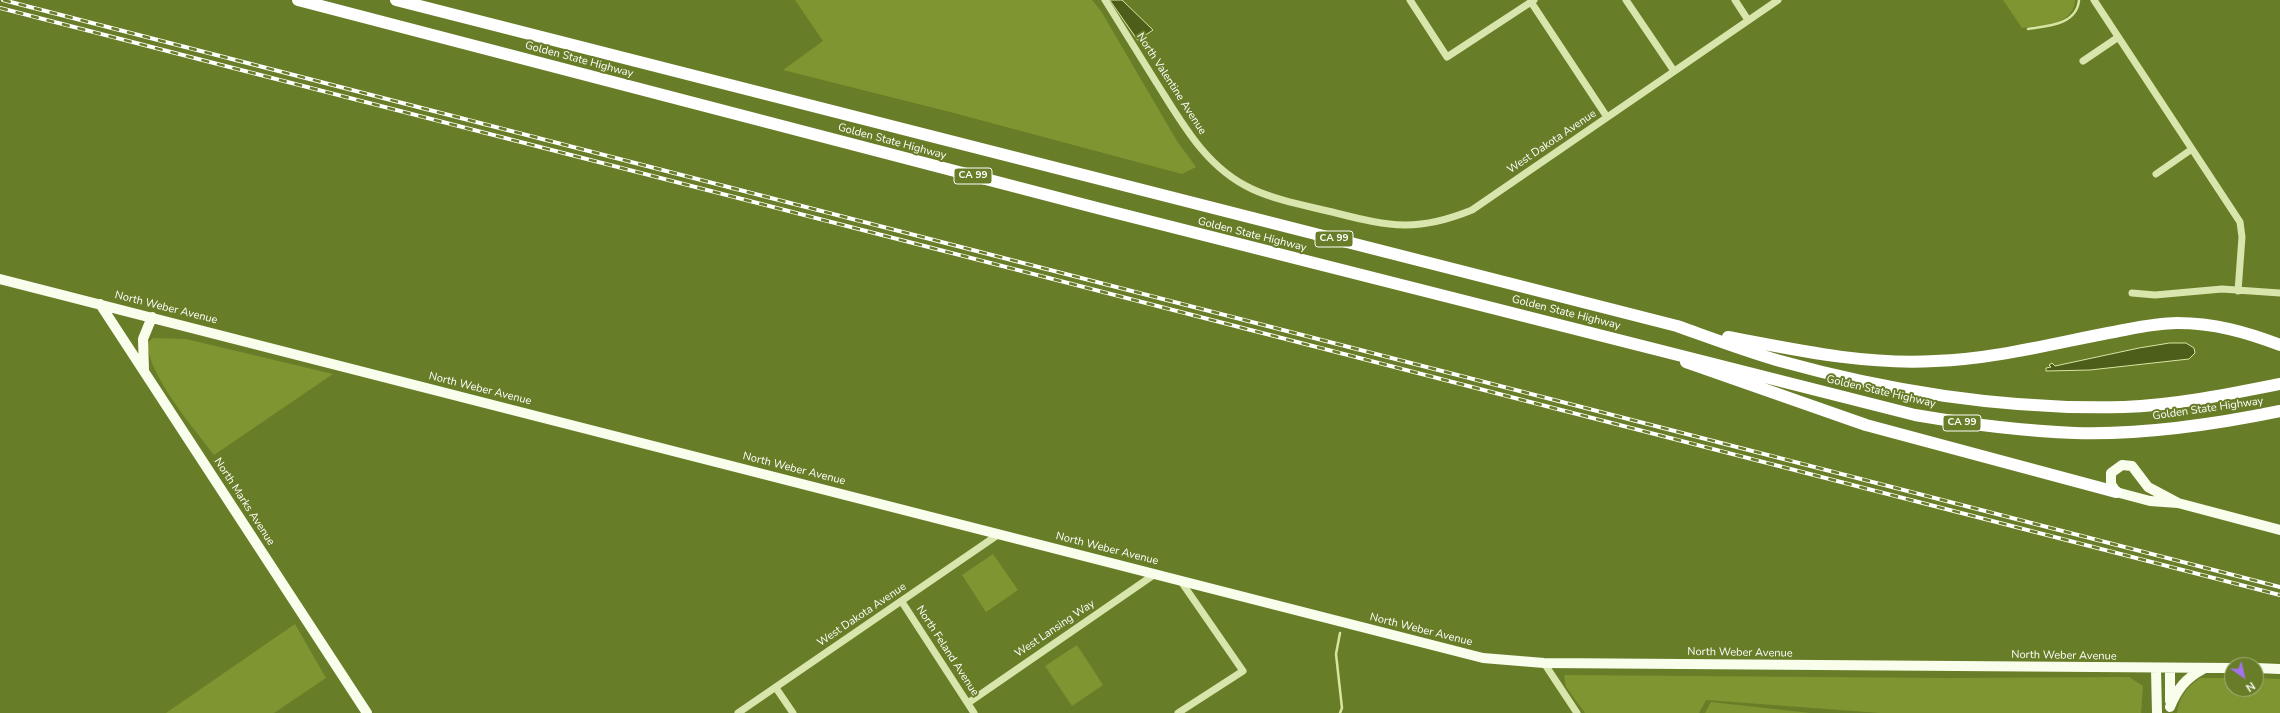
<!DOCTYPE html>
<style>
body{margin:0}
#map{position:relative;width:2280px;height:713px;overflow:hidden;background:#687d27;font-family:"Nunito Sans",sans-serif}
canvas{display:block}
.north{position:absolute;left:2224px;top:657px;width:40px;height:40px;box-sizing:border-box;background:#687d27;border:1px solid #a4b17d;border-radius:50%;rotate:146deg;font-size:11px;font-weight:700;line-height:16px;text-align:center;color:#fff}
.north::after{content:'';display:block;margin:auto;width:14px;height:18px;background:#a272ed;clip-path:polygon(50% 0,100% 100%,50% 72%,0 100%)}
</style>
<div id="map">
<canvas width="2280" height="713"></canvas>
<div class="north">N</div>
</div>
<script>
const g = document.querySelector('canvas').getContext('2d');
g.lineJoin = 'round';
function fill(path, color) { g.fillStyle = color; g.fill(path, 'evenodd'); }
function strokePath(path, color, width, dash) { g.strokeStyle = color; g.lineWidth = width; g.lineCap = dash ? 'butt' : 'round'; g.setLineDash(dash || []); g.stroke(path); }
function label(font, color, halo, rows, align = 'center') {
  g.font = font + ' "Nunito Sans",sans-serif'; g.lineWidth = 4; g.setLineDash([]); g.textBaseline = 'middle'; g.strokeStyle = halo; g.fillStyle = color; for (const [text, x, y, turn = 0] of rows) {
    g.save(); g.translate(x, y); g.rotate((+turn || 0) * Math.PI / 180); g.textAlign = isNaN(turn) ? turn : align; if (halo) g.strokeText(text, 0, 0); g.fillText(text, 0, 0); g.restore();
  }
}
fill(new Path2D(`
 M 795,0 L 1092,0 L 1101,11 L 1177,141 L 1196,167 L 1182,174 L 950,112 L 783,70 L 823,41 Z
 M 2003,0 L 2075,0 L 2075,1 C 2072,26 2042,25 2022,28 Z
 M 153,338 L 186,339 L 333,374 L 214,455 C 193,427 150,378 147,343 Z
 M 993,554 L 1018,590 L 986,612 L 962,575 Z
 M 295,624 L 326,678 L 274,713 L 166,713 Z
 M 1077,645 L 1103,685 L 1072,706 L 1045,666 Z
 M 1564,675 L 1948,678 L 2129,677 L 2143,686 L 2141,713 L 1880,713 L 1706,700 L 1699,713 L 1585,713 L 1566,687 Z
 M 2200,678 L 2232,678 L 2232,689 L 2256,689 L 2256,678 L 2280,679 L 2280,713 L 2177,713 C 2180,696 2186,688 2200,678 Z
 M 1711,702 L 1810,713 L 1705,713 Z`), '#7e9531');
const water = new Path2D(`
 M 1110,0 L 1122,0 L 1153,30 L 1138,40 Z
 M 2170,343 L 2186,343 L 2194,348 L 2195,353 L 2189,359 L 2090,370 L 2046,371 L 2046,368 L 2051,367 L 2049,365 L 2052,363 L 2055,366 L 2139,348 Z`);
fill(water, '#4d5e1b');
strokePath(water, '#d7e5a1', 1);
strokePath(new Path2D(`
 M 2028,29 C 2047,26 2077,25 2079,0
 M 1340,633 L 1336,654 L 1342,708 L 1340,713`), '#d7e5a1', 2.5);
strokePath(new Path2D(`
 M 1105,0 C 1122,27 1139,55 1156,82 C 1182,123 1206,168 1252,189 C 1278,201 1308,206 1336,213 C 1391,227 1418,232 1472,210 L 1778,0
 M 1410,0 L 1447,57 L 1534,0
 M 1626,0 L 1674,71
 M 1735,0 L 1748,20
 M 2094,0 L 2240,222 L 2242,237 L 2238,291
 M 1531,2 L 1607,117
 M 2083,61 L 2117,38
 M 2156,174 L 2192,149
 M 2132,293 L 2155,295 L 2222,289 L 2280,293
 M 902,602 L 974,713
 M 1544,663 L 1577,713
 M 776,688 L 793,713
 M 968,703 L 1155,574
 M 738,713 L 999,534
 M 1178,713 L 1243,671 L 1180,580`), '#d8e5ac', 7);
strokePath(new Path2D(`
 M 0,279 L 1483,658 L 1544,663 L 2232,668
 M 100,304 L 367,713
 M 144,370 L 143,339 L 152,317
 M 2178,503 L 2148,487 L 2132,466 L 2122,465 L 2111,473 L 2111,484 L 2116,492 L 2150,501 L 2178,503 L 2280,530
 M 2256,668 L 2280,669
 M 2156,669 L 2157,713
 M 2170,701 L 2170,669
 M 2170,707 C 2177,689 2186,678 2203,669`), '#f8fdec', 10);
strokePath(new Path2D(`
 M 298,0 L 1097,208 L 1915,415 C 1968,424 2021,431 2075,433 C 2144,435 2212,425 2280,411
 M 396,0 L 1677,326 C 1711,338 1745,351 1780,361 C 1892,392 2008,410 2124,407 C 2177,405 2229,394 2280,384
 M 1728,337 C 1797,350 1864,365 1935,361 C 1993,359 2051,344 2108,333 C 2131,329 2154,323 2177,323 C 2214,323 2246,332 2280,345
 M 1686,362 L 1866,425 L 2116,492`), '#fff', 12);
const rail = new Path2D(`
 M 3,0 L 2280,587
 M 0,8 L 2280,595`);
strokePath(rail, '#fff', 4);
strokePath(rail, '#687d27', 2.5, [8]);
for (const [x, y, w] of [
 [973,176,38],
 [1334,239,38],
 [1962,423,38]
]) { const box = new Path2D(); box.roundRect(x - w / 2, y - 8, w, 16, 3); g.fillStyle = '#687d27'; g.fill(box); strokePath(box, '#fff', 1); }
label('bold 10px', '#fff', null, [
 ["CA 99",973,176],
 ["CA 99",1334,239],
 ["CA 99",1962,423]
]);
label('11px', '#fff', '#687d27', [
 ["Golden State Highway",579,60,15],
 ["North Valentine Avenue",1171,84,57],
 ["Golden State Highway",892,142,15],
 ["West Dakota Avenue",1552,142,-34],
 ["Golden State Highway",1252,235,14],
 ["North Weber Avenue",166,308,14],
 ["Golden State Highway",1566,313,14],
 ["North Weber Avenue",480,389,14],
 ["Golden State Highway",1881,392,13],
 ["Golden State Highway",2208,409,-8],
 ["North Weber Avenue",794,469,14],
 ["North Marks Avenue",244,502,57],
 ["North Weber Avenue",1107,549,14],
 ["West Dakota Avenue",862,615,-34],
 ["West Lansing Way",1055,629,-34],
 ["North Weber Avenue",1421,630,14],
 ["North Feland Avenue",947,651,57],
 ["North Weber Avenue",1740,653,1],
 ["North Weber Avenue",2064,656,1]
]);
</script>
